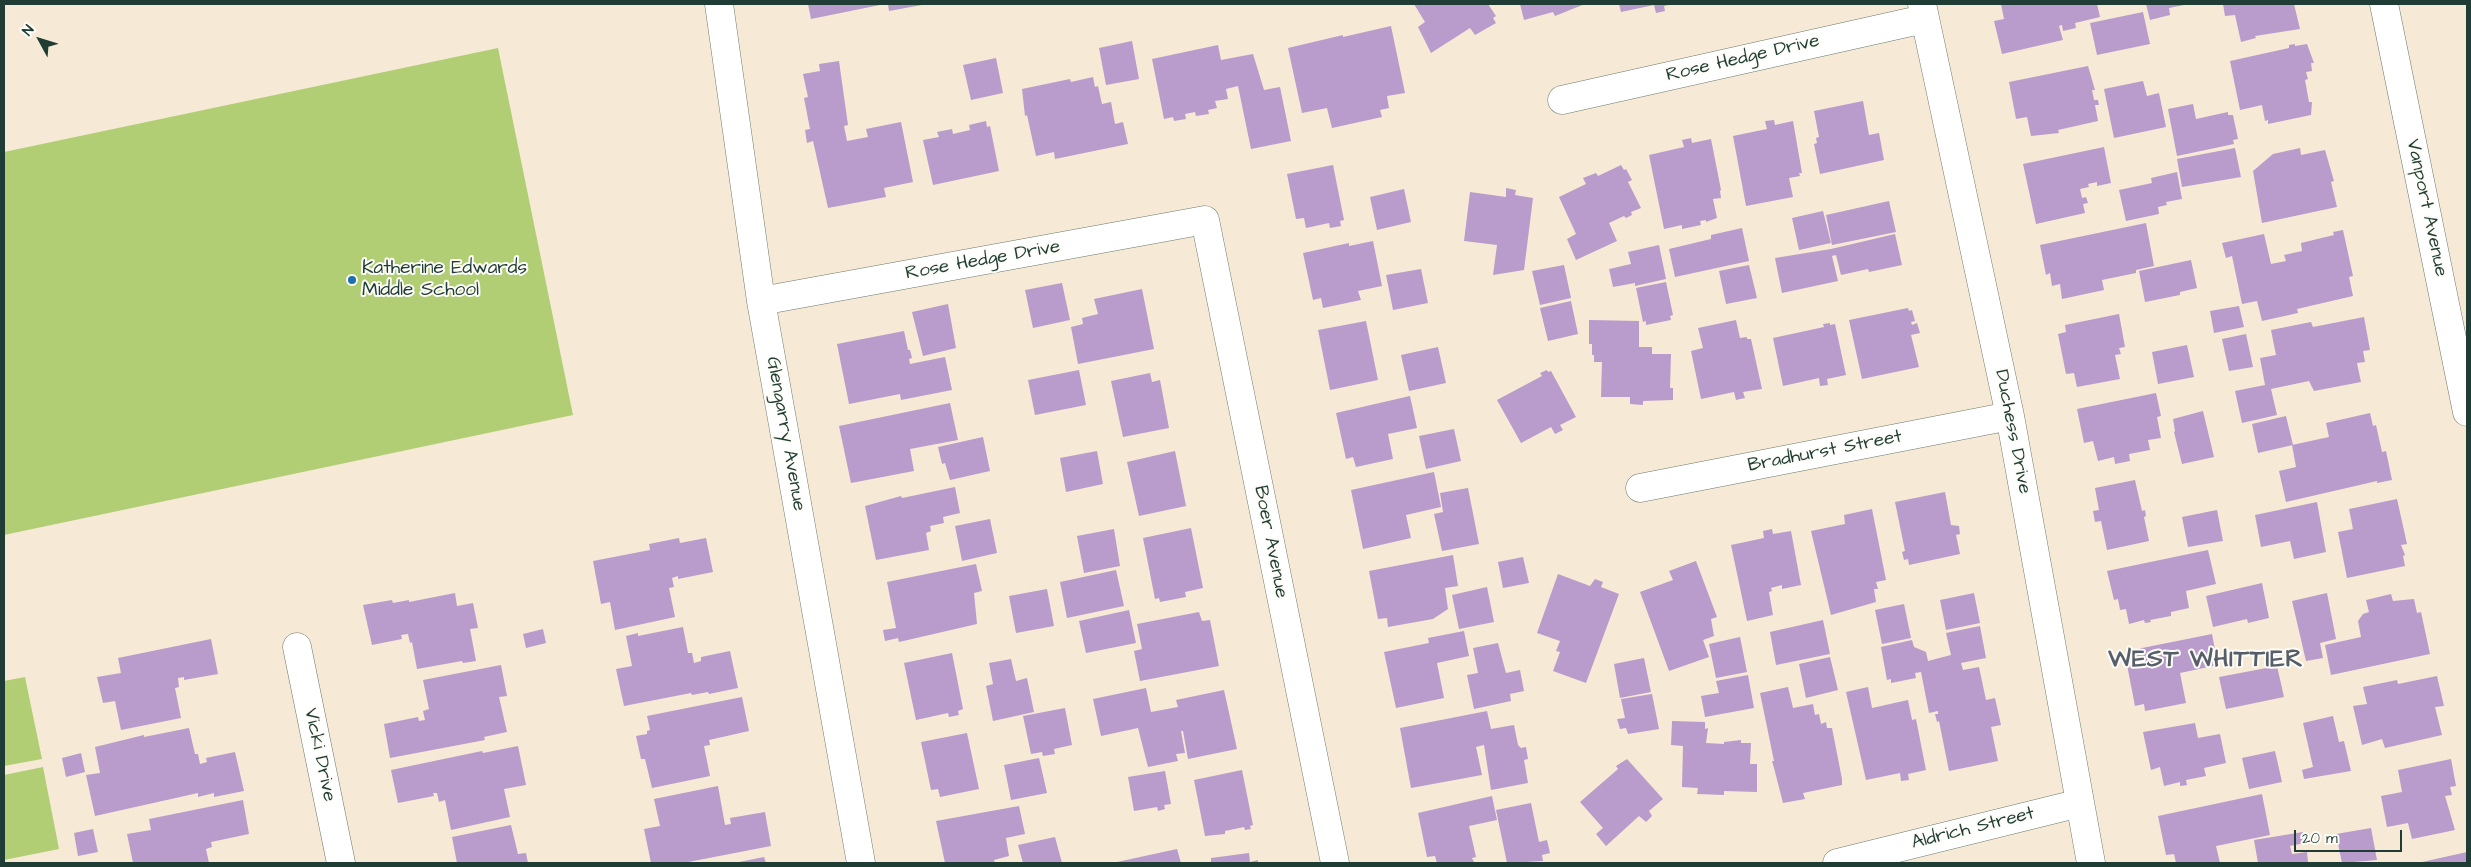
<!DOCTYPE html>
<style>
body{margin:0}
#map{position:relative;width:2471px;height:867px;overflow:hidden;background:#f6ead6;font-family:"Architects Daughter",sans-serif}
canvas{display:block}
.frame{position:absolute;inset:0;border:5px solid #1f3d34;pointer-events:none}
.north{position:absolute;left:15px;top:15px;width:50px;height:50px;-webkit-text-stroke:4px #fdfcf7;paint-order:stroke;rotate:309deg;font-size:14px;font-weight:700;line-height:20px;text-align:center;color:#1f3d34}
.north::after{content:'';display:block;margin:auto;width:18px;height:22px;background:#1f3d34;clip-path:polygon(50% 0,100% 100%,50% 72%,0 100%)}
.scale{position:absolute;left:2294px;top:830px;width:108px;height:22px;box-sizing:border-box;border:2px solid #1f3d34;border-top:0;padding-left:6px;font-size:15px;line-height:18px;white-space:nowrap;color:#1f3d34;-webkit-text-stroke:4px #fdfcf7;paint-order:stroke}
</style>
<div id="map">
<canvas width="2471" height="867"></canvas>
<div class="frame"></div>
<div class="north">N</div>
<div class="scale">20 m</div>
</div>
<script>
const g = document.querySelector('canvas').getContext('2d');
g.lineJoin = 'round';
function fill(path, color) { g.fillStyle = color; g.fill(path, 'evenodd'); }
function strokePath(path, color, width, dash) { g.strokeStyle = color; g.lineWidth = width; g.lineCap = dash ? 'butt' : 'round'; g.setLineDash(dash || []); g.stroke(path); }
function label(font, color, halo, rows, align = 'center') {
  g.font = font + ' "Architects Daughter",sans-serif'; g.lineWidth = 4; g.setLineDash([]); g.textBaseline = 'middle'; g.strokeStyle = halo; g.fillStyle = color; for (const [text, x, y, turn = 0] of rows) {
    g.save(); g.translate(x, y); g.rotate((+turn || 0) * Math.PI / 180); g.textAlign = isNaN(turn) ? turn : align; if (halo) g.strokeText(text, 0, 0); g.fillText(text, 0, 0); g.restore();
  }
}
fill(new Path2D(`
 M 498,48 L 573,415 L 4,535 L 4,152 Z
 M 25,677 L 42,759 L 4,766 L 4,681 Z
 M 43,767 L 59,849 L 4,860 L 4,775 Z`), '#b1ce75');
fill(new Path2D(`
 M 808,4 L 880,4 L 880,5 L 811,19 Z
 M 888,4 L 922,4 L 922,5 L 889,11 Z
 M 1414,4 L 1488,4 L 1496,16 L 1493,18 L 1496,23 L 1475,35 L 1470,28 L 1431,53 L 1418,27 L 1425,22 Z
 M 1520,4 L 1585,4 L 1555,16 L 1553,12 L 1524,20 Z
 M 1619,4 L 1669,4 L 1669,5 L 1664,6 L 1665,11 L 1656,13 L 1654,5 L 1621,12 Z
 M 2001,4 L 2097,4 L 2100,17 L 2075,23 L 2076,28 L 2063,31 L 2062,25 L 2059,26 L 2063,40 L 2002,54 L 1994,21 L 2004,19 Z
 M 2146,4 L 2184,4 L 2184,5 L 2169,8 L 2170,15 L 2150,20 Z
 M 2223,4 L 2294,4 L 2300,29 L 2255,36 L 2256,38 L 2241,42 L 2235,15 L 2225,16 Z
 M 2143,12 L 2150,44 L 2097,55 L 2090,23 Z
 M 1391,26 L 1405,93 L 1387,96 L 1389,108 L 1380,110 L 1382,117 L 1332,128 L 1327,108 L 1302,113 L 1288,48 L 1343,35 L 1343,37 Z
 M 1132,41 L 1139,79 L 1106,85 L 1099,48 Z
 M 2295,44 L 2295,46 L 2307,44 L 2314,63 L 2311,63 L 2312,71 L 2306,72 L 2308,79 L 2305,80 L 2309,102 L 2312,102 L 2311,115 L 2268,124 L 2268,120 L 2265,121 L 2262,105 L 2240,110 L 2230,61 L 2289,48 L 2289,45 Z
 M 1218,45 L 1221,60 L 1253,54 L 1264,90 L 1280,87 L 1291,141 L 1251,149 L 1238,86 L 1226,89 L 1228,99 L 1215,101 L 1217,108 L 1208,110 L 1209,114 L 1196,116 L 1195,112 L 1185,114 L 1186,119 L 1174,121 L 1173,117 L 1164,119 L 1152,59 Z
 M 996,58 L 1003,93 L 971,100 L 963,65 Z
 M 839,61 L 848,125 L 844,126 L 847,141 L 868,137 L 866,129 L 901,122 L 913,182 L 884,188 L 886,197 L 828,208 L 813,141 L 807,143 L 805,130 L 810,129 L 804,98 L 808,97 L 803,74 L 820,71 L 819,64 Z
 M 2088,66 L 2095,90 L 2092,90 L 2094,100 L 2098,100 L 2099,105 L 2095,105 L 2098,121 L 2058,130 L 2059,133 L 2031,136 L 2027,117 L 2016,119 L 2009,82 Z
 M 1093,77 L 1095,87 L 1098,86 L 1102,104 L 1111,102 L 1115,124 L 1123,122 L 1128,144 L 1055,159 L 1054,152 L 1036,156 L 1027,115 L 1025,116 L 1022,89 L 1070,79 L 1071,82 Z
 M 2143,81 L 2147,96 L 2159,93 L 2166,127 L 2114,138 L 2104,89 Z
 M 1863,101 L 1869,135 L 1879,133 L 1884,160 L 1820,174 L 1814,144 L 1817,143 L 1816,138 L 1819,137 L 1814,111 Z
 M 2193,104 L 2196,119 L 2228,112 L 2228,115 L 2233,115 L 2238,139 L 2233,140 L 2234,144 L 2177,156 L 2168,109 Z
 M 1774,120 L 1775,125 L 1793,121 L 1802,173 L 1799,173 L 1800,176 L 1789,178 L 1793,197 L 1746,206 L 1733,136 L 1767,129 L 1765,121 Z
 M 986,121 L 987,127 L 990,126 L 999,171 L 933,185 L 923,140 L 939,137 L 937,132 L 952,129 L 953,134 L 970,130 L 969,125 Z
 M 1691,138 L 1692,143 L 1711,139 L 1721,190 L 1720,191 L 1721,198 L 1713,199 L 1717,218 L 1706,222 L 1706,220 L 1700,221 L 1701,225 L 1682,229 L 1682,225 L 1664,229 L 1649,155 L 1684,147 L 1682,140 Z
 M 2104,147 L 2111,183 L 2097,186 L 2097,182 L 2088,184 L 2089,187 L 2080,189 L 2082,198 L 2086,197 L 2088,203 L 2083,204 L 2085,213 L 2036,224 L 2023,164 Z
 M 2235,148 L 2241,177 L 2182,187 L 2177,159 Z
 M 2300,148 L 2301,155 L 2325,150 L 2334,181 L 2331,182 L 2337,207 L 2262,223 L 2253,171 L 2273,154 Z
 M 1333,165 L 1344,220 L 1340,221 L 1341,226 L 1330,228 L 1329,223 L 1306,228 L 1304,218 L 1296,219 L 1287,174 Z
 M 1621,165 L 1624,170 L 1626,169 L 1632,180 L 1628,182 L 1641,208 L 1631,212 L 1632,215 L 1626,218 L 1624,216 L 1609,223 L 1617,241 L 1576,260 L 1567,239 L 1576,234 L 1559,197 L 1586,184 L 1583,178 L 1596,173 L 1598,176 Z
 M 2177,172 L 2182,199 L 2166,202 L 2167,205 L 2158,207 L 2159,214 L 2126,221 L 2119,190 L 2152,183 L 2151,178 Z
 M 1506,188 L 1516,190 L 1515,195 L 1533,198 L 1524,270 L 1493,275 L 1497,245 L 1464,241 L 1470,192 L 1506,197 Z
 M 1404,189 L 1411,222 L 1377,230 L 1370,197 Z
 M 1889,201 L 1896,232 L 1832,245 L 1826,215 Z
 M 1823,211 L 1831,243 L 1799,250 L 1792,218 Z
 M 2146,223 L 2154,266 L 2136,270 L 2136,273 L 2102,280 L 2104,290 L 2062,299 L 2060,284 L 2052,286 L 2050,273 L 2046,275 L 2040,245 Z
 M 1742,228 L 1749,261 L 1675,277 L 1669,249 L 1711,239 L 1711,235 Z
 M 2343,230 L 2353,276 L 2349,277 L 2353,296 L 2297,309 L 2298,313 L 2262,321 L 2257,301 L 2242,304 L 2232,256 L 2226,258 L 2222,243 L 2264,234 L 2271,264 L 2286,261 L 2284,255 L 2302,251 L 2301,243 L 2334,235 L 2333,232 Z
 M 1895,234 L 1902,265 L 1869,272 L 1868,269 L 1841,275 L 1836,255 L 1832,256 L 1838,281 L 1782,293 L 1775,258 L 1831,249 Z
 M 1373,241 L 1382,286 L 1358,291 L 1361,300 L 1323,308 L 1321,298 L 1313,300 L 1303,253 L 1349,243 L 1349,246 Z
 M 1659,245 L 1666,279 L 1635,286 L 1635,283 L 1613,287 L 1609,269 L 1631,264 L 1628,252 Z
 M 2191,260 L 2197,288 L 2180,292 L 2180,295 L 2145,302 L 2139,271 Z
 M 1564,265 L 1571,298 L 1540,305 L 1532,271 Z
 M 1749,265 L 1757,298 L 1726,304 L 1719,271 Z
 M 1421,269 L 1428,303 L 1393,310 L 1386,275 Z
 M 1666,282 L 1673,315 L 1670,316 L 1671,320 L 1646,325 L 1646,321 L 1643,322 L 1636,288 Z
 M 1062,283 L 1070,320 L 1033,328 L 1025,290 Z
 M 1142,289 L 1154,349 L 1078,364 L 1071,327 L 1083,324 L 1082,318 L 1098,314 L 1094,299 Z
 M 1571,301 L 1578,334 L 1548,341 L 1540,308 Z
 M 948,304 L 956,348 L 923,356 L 912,312 Z
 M 2239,306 L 2244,327 L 2214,333 L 2210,311 Z
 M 1908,308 L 1909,311 L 1912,310 L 1915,321 L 1911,322 L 1912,325 L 1917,323 L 1920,333 L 1911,335 L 1919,367 L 1862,379 L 1849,320 Z
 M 2119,314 L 2125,347 L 2119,348 L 2121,354 L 2115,355 L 2120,379 L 2077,387 L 2074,373 L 2066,374 L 2058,334 L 2066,332 L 2065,325 Z
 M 2364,317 L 2370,350 L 2363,351 L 2365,362 L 2357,363 L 2361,382 L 2314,391 L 2309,381 L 2271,389 L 2277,415 L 2242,423 L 2235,391 L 2265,385 L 2260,358 L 2276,355 L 2271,330 L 2311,322 L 2313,327 Z
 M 1589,320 L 1639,321 L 1639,347 L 1652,347 L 1652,354 L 1671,354 L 1670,388 L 1673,388 L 1673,400 L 1643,401 L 1643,405 L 1630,404 L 1630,397 L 1601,397 L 1602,362 L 1594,362 L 1594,355 L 1592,355 L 1592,344 L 1589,344 Z
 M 1736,320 L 1740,338 L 1747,337 L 1747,339 L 1751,339 L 1762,389 L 1743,392 L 1745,398 L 1736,400 L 1734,392 L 1701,399 L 1691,351 L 1703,348 L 1698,328 Z
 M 1366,321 L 1378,380 L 1330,390 L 1318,330 Z
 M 1830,323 L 1830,325 L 1835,324 L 1846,375 L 1827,379 L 1828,385 L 1820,386 L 1819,378 L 1783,386 L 1773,338 L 1824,327 L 1823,324 Z
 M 904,331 L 908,350 L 910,350 L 912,358 L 909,359 L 910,364 L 945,357 L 952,390 L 901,400 L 900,394 L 849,404 L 837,344 Z
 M 2246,334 L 2253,367 L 2229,371 L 2222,339 Z
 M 2187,345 L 2194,377 L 2158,384 L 2152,352 Z
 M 1438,347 L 1446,383 L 1409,391 L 1401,355 Z
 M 1079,370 L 1086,405 L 1035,415 L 1028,380 Z
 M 1547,370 L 1548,372 L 1551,371 L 1576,417 L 1560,425 L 1563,430 L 1555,434 L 1551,427 L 1521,443 L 1497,400 L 1542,376 L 1540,373 Z
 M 1150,373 L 1152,382 L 1160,380 L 1169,428 L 1123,437 L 1111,381 Z
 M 2156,393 L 2161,416 L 2157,417 L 2161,438 L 2148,440 L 2150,450 L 2129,454 L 2130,461 L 2115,464 L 2114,457 L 2098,461 L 2093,441 L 2084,443 L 2077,409 Z
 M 1410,396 L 1417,428 L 1388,434 L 1393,459 L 1356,467 L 1353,457 L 1346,459 L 1336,413 Z
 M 950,403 L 958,440 L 910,449 L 914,471 L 851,483 L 839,426 Z
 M 2203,411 L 2214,457 L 2182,464 L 2174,432 L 2175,431 L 2173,419 Z
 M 2370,413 L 2373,426 L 2376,425 L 2382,452 L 2386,451 L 2392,480 L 2377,483 L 2377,481 L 2286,502 L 2279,471 L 2296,467 L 2292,445 L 2329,437 L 2326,423 Z
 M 2286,416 L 2293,445 L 2258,453 L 2252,424 Z
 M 1454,429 L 1461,461 L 1426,469 L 1419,436 Z
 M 983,437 L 990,471 L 950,480 L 945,463 L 942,464 L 938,447 Z
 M 1097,451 L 1103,484 L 1066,492 L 1060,458 Z
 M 1175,451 L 1186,506 L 1139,516 L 1127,462 Z
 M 1434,472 L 1441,507 L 1406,515 L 1411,538 L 1363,549 L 1351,490 Z
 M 2135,480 L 2142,511 L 2145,510 L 2146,516 L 2144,517 L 2149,541 L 2107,550 L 2101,521 L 2095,522 L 2093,511 L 2099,510 L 2095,488 Z
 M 955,487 L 960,513 L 943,517 L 944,523 L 930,526 L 931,531 L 926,533 L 929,550 L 876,560 L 865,506 L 901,496 L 902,498 Z
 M 1468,488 L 1479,544 L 1442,551 L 1434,514 L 1443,512 L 1440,493 Z
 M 1945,492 L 1951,525 L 1959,526 L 1960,534 L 1956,535 L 1960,554 L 1909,565 L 1908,559 L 1904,560 L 1902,552 L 1905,551 L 1895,502 Z
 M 2397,499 L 2407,544 L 2401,545 L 2405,555 L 2403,556 L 2405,566 L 2347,578 L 2338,532 L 2353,529 L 2349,509 Z
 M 2317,502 L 2326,552 L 2294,559 L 2290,541 L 2261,547 L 2255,515 Z
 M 1872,509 L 1886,580 L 1876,582 L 1878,589 L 1874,589 L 1876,602 L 1831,615 L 1811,531 L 1845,524 L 1844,515 Z
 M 2217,510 L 2223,541 L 2188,547 L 2182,517 Z
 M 990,519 L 997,553 L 962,561 L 955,526 Z
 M 1191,528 L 1203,588 L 1185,592 L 1186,597 L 1160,602 L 1159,598 L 1155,599 L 1143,538 Z
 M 1114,529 L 1120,566 L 1084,573 L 1077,536 Z
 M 1772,529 L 1773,534 L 1791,531 L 1801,585 L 1782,589 L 1782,585 L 1771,588 L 1772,591 L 1769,592 L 1773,615 L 1747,621 L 1731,545 L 1764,538 L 1763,531 Z
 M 679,538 L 680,543 L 706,538 L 713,572 L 678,579 L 678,576 L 672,578 L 674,587 L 669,588 L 675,617 L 615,630 L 610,602 L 601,604 L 593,561 L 650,550 L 649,544 Z
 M 2208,550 L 2216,584 L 2186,591 L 2189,608 L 2171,612 L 2171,616 L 2150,620 L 2151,622 L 2145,623 L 2144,620 L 2129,624 L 2126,609 L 2120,610 L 2118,599 L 2114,600 L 2107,571 Z
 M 1453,555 L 1458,586 L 1445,588 L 1448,609 L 1433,619 L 1388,627 L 1387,618 L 1378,619 L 1369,571 Z
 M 1523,557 L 1529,583 L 1503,588 L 1498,562 Z
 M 1696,561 L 1717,617 L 1711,619 L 1714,636 L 1703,640 L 1709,657 L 1669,671 L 1640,592 L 1673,580 L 1669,571 Z
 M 976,564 L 982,591 L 974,593 L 977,624 L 899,642 L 898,638 L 885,641 L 883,630 L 896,628 L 887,582 Z
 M 1116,570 L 1124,606 L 1067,618 L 1060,582 Z
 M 1558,574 L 1590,586 L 1595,579 L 1603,582 L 1601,587 L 1619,594 L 1586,683 L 1553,671 L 1560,652 L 1556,651 L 1560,641 L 1537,633 Z
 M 2262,583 L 2269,618 L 2248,623 L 2247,619 L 2213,627 L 2206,596 Z
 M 1487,587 L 1494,622 L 1459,629 L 1452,595 Z
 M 1047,589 L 1054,626 L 1016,633 L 1009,596 Z
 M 455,593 L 457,606 L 473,603 L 478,628 L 470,629 L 476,661 L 463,663 L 462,661 L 417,669 L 412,642 L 410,643 L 408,634 L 401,635 L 402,639 L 372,645 L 363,605 L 392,600 L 393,603 L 409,600 L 409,602 Z
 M 1974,593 L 1980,623 L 1946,630 L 1940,600 Z
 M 2327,593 L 2336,639 L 2320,643 L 2323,658 L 2306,661 L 2292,601 Z
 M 2391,594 L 2393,601 L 2414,599 L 2417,613 L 2421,612 L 2430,654 L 2331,675 L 2325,645 L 2361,637 L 2358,621 L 2363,614 L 2369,612 L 2366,600 Z
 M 1904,604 L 1911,638 L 1882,644 L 1875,610 Z
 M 1129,610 L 1136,643 L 1086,653 L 1079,621 Z
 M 1199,612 L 1202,621 L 1210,620 L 1219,666 L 1140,681 L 1134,651 L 1142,649 L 1137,624 Z
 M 1823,620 L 1830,654 L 1776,665 L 1770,632 Z
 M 1980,626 L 1986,658 L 1961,663 L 1963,670 L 1979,667 L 1986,700 L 1995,698 L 2001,725 L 1991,727 L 1998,761 L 1949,771 L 1939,721 L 1937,722 L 1935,714 L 1938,714 L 1938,711 L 1929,713 L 1921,672 L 1915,673 L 1916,678 L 1891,683 L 1891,679 L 1887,680 L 1881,647 L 1912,640 L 1914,647 L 1926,652 L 1928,661 L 1951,655 L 1946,633 Z
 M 683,627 L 688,653 L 692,653 L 694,663 L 701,661 L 701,657 L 730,651 L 738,688 L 709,694 L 708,692 L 692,695 L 691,693 L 624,706 L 616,669 L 632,666 L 626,636 L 638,633 L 638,636 Z
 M 543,629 L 546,643 L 526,648 L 523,634 Z
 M 1464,631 L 1469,656 L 1437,663 L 1444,698 L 1396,708 L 1384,652 L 1429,643 L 1428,638 Z
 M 2212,634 L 2218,665 L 2180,673 L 2186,703 L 2145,711 L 2144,704 L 2135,706 L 2127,665 L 2135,664 L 2132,650 Z
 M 1740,637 L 1747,672 L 1716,678 L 1709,644 Z
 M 211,639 L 218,674 L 184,680 L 184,677 L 178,678 L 179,687 L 175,688 L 181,718 L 121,730 L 115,701 L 103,703 L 97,677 L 121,673 L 118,658 Z
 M 1498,643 L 1506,673 L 1520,670 L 1524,691 L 1510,694 L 1511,701 L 1474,709 L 1467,675 L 1478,673 L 1473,648 Z
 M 952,653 L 963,709 L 958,711 L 959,715 L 949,717 L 948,713 L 916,720 L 904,663 Z
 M 1830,657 L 1838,690 L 1806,698 L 1799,664 Z
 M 1644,658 L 1651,692 L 1620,698 L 1614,664 Z
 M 1011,659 L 1016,681 L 1027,678 L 1034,712 L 993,721 L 986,686 L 993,684 L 989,663 Z
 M 501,665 L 507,696 L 499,697 L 507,732 L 484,737 L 485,740 L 390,758 L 384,724 L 418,717 L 419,721 L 425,720 L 423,711 L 429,709 L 423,680 Z
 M 2277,666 L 2284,697 L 2226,709 L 2219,677 Z
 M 1748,675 L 1754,708 L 1705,717 L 1701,696 L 1719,693 L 1716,681 Z
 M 2437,676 L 2444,706 L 2435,707 L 2442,735 L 2385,748 L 2382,739 L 2362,745 L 2353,706 L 2367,704 L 2363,687 L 2397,680 L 2398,684 Z
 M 1788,687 L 1793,708 L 1813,704 L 1815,715 L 1819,714 L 1821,724 L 1826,722 L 1827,728 L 1832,728 L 1842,779 L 1842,785 L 1803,793 L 1805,799 L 1783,803 L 1774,768 L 1772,761 L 1774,761 L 1760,693 Z
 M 1868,687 L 1872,708 L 1908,700 L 1912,720 L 1916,719 L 1926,770 L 1908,774 L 1909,780 L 1901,781 L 1900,773 L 1866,780 L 1846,692 Z
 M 1146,688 L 1151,712 L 1178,707 L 1176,700 L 1224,690 L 1237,749 L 1188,759 L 1183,731 L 1181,731 L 1185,753 L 1176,754 L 1178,761 L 1148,767 L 1138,728 L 1101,736 L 1093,699 Z
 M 1652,694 L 1659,729 L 1628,734 L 1626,728 L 1620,729 L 1617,719 L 1625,718 L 1621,699 Z
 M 742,697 L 749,731 L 709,740 L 710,745 L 704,746 L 710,776 L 652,788 L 645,759 L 641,759 L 636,736 L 647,734 L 647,731 L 650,730 L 647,716 Z
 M 1065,708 L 1072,745 L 1054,749 L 1055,754 L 1043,756 L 1042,752 L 1031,754 L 1023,716 Z
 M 1487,711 L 1491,729 L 1514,725 L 1518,745 L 1521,748 L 1526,747 L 1528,759 L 1524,760 L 1528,783 L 1491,790 L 1484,745 L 1476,747 L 1482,775 L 1411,788 L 1400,728 Z
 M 2333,716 L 2339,742 L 2344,741 L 2351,771 L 2304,779 L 2302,770 L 2313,767 L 2303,723 Z
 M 1672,721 L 1705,722 L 1705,729 L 1708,728 L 1706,743 L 1724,744 L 1724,742 L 1741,740 L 1741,743 L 1751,743 L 1750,764 L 1757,764 L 1757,792 L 1724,791 L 1724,795 L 1697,794 L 1698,788 L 1682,787 L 1683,746 L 1671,745 Z
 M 2195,723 L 2198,738 L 2220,734 L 2226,763 L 2204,768 L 2206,776 L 2186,780 L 2187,785 L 2180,786 L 2180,782 L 2164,786 L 2160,767 L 2151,770 L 2143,732 Z
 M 189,728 L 195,754 L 198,754 L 200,764 L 207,762 L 206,758 L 235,752 L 244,791 L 214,797 L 214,793 L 198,797 L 198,793 L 95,816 L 86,775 L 100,773 L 95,747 L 144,735 L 144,737 Z
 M 967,733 L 979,789 L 940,797 L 938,789 L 931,790 L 921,742 Z
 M 518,746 L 526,785 L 504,789 L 510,817 L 451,830 L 445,800 L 439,802 L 437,793 L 433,793 L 434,796 L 398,803 L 391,770 L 482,751 L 483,753 Z
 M 2275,751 L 2282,782 L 2249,789 L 2242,758 Z
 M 81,753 L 85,772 L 66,777 L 62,758 Z
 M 1039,758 L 1047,793 L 1011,800 L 1004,765 Z
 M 1627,759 L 1663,799 L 1649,811 L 1652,816 L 1646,822 L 1639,816 L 1606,846 L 1596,834 L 1603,828 L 1580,802 L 1618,769 L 1616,766 Z
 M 2451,759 L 2456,786 L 2450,787 L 2452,795 L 2445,796 L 2455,830 L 2412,839 L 2408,823 L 2387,827 L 2381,796 L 2402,792 L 2398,770 Z
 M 1242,770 L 1253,825 L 1250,826 L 1251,829 L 1245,830 L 1244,827 L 1225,831 L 1225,834 L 1205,836 L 1194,780 Z
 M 1165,771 L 1171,804 L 1164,805 L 1165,809 L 1158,811 L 1157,807 L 1134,811 L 1128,777 Z
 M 718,786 L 725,825 L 731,824 L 730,818 L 765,812 L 771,846 L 683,863 L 651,863 L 644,829 L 660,826 L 654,799 Z
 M 2262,794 L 2270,835 L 2216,846 L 2220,863 L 2176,863 L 2174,854 L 2166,855 L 2158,816 Z
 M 1492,796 L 1497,820 L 1469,826 L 1476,857 L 1472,858 L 1474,862 L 1437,863 L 1435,856 L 1427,857 L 1418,813 Z
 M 243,800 L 249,834 L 211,842 L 212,847 L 206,849 L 209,863 L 133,863 L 127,834 L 151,830 L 149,819 Z
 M 1531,803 L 1539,842 L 1547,840 L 1550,853 L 1542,855 L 1543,861 L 1507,863 L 1496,810 Z
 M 1019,806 L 1025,834 L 1006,838 L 1009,856 L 994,860 L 995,863 L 945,863 L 936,821 Z
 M 511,825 L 518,854 L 526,853 L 528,863 L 457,863 L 452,837 Z
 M 2371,828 L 2377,860 L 2342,863 L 2336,834 Z
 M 93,829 L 98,852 L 78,856 L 74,833 Z
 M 2303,832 L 2305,843 L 2290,846 L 2292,854 L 2307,852 L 2308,862 L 2258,863 L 2254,840 Z
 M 1055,837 L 1062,863 L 1023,863 L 1018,845 Z
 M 1177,849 L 1181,863 L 1117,863 L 1117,862 Z
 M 2467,852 L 2467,863 L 2422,863 L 2422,862 Z
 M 1249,853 L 1250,862 L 1258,860 L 1258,863 L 1211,863 L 1211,858 Z
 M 764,857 L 766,863 L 739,863 L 739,862 Z`), '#b99bcc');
const street = new Path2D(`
 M 719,4 L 761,301 L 861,863
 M 1922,4 L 2010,416 L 2091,863
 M 2384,4 L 2467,412
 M 1562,100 L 1924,19
 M 761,301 L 1205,220 L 1335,863
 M 1640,488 L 2010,416
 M 297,647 L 341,863
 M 1837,863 L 2080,803`);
strokePath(street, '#6a7a6d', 29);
strokePath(street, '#fff', 28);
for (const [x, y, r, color] of [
 [352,280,5,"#1f6fb2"]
]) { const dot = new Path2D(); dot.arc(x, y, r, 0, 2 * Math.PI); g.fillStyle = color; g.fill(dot); strokePath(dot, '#fdfcf7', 2); }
label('19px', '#1f3d34', '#fdfcf7', [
 ["Rose Hedge Drive",1743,59,-13],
 ["Vanport Avenue",2426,208,78],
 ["Rose Hedge Drive",983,261,-10],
 ["Duchess Drive",2012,432,79],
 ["Glengarry Avenue",785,434,80],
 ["Bradhurst Street",1825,452,-11],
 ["Boer Avenue",1270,542,79],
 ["Vicki Drive",319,755,78],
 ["Aldrich Street",1973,829,-14]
]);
label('19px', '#1f3d34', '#fdfcf7', [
 ["Katherine Edwards",362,269],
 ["Middle School",362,291]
], 'left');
g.letterSpacing = '1px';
label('bold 24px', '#555e69', '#fdfcf7', [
 ["WEST WHITTIER",2206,661]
]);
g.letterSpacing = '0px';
</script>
